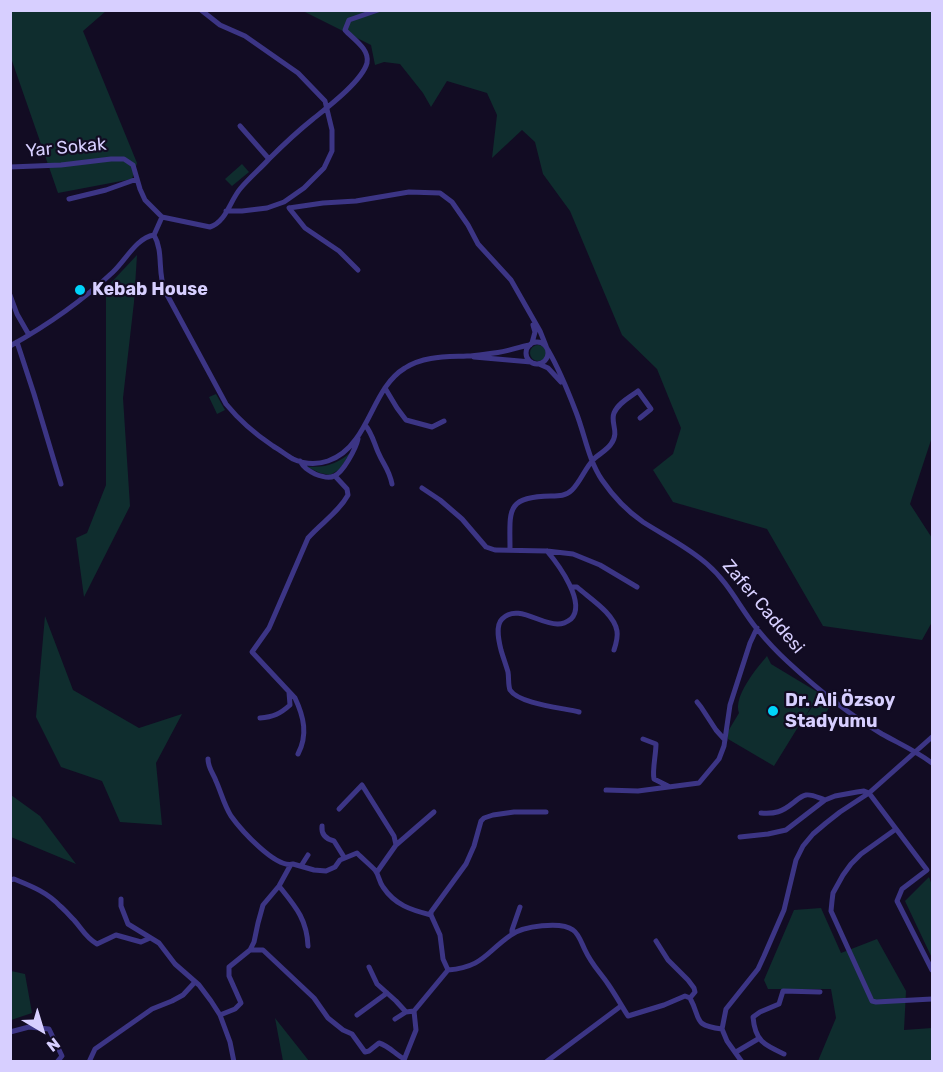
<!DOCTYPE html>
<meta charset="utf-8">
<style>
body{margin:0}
#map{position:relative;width:943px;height:1072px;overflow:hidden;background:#120c23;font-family:Rubik,sans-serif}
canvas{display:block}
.frame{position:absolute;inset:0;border:12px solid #d7cfff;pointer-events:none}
.north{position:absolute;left:12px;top:1000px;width:60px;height:60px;-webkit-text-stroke:4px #120c23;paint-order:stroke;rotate:142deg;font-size:16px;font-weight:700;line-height:24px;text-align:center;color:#d7cfff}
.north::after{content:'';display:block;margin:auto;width:21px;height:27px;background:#d7cfff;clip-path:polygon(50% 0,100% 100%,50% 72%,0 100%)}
</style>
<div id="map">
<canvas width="943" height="1072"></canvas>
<div class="frame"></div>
<div class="north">N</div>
</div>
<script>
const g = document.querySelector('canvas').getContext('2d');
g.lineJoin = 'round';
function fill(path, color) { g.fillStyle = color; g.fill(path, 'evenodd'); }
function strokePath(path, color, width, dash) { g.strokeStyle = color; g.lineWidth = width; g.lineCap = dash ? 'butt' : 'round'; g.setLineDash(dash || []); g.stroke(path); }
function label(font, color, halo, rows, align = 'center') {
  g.font = font + ' Rubik,sans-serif'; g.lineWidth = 4.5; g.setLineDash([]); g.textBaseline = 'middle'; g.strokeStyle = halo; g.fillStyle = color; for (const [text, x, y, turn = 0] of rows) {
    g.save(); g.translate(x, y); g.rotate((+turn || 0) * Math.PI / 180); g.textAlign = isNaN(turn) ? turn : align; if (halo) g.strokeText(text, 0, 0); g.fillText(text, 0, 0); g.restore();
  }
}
fill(new Path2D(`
 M 10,11 L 106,11 L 83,31 L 137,163 L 132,179 L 58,193 L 11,58 Z
 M 303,11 L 932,11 L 932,437 L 910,504 L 932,538 L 932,622 L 922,640 L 823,626 L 767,529 L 673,502 L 653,470 L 673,454 L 681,428 L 657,369 L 622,335 L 570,211 L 543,174 L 535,142 L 522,130 L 492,158 L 497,115 L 487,93 L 447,81 L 431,107 L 423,93 L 400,64 L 384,62 L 375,65 L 371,45 Z
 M 242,164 L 249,172 L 232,186 L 225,179 Z
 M 137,255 L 134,302 L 123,398 L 130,506 L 84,597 L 76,538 L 87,533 L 106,485 L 106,288 Z
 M530 353a8 8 0 1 1 16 0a8 8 0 1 1-16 0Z
 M 216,394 L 225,410 L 217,414 L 209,397 Z
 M 350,453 L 340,469 L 330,475 L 320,473 L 305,466 C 323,469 337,464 350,453 Z
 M 45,616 L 73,690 L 139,728 L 182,714 L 156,763 L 162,825 L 120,822 L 102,781 L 61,767 L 36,717 Z
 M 767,656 L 771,664 L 819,693 L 805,717 L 817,700 L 829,708 L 816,728 L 803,719 L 774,766 L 728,739 L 727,733 L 739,713 C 733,696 757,668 767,656 Z
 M 11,795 L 40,816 L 76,864 L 11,837 Z
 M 929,877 L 932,885 L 932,958 L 905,901 Z
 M 821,908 L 841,953 L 877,939 L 906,991 L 904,1030 L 932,1028 L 932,1061 L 818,1061 L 836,1018 L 831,989 L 768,989 L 764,980 L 794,910 Z
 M 11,971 L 25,974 L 32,1013 L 11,1020 Z
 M 275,1018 L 309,1061 L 283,1061 Z`), '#0f2d2e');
strokePath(new Path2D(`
 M 201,10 L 220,25 L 245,36 L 298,73 L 325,101 L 332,130 L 332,151 L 324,168 L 304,188 L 284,202 L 267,208 L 242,211 L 226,211
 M 240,126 L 269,159
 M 10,167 L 61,165 L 111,159 L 124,159 L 133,165 L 140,189 L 145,200 L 162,217
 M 69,199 L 106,190 L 137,179
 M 289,208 L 323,203 L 356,201 L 409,192 L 440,193 L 452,202 L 468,225 L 478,244 L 511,280 L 540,331 L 546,346
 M 289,208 L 305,228 L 339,251 L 358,270
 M 162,217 L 210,227 C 226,222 230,201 240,189 C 249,178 260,169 269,159 C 283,145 298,131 313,119 C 328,107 362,81 367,63 C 370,49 353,39 345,30 L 349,20 L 378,10
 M 154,235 C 164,252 157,273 165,291 L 226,404 C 239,420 255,434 273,446 C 280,450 286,455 293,459 C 317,470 341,460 356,439 C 373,416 380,383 405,368 C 424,356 445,357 467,356 C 476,356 485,354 494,353 C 506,352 518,347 530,345
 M 10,295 L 17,314 L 29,335
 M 17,342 L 34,394 L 61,484
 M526 353a11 11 0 1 1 22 0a11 11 0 1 1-22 0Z
 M 532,343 L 535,332 L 533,325
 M 10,346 C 48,325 82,301 113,272 C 126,260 136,238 154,235 L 162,217
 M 548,350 C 559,369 568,391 576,412 C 585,435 588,459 602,480 C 613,496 627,511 643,522 C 665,536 688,547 707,564 C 729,583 740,608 757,629 C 766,640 777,652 788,662 C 815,687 850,715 882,734 C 900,744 916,751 932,763
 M 474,357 L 531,362
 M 539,364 L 548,368 L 561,382
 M 385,388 L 397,408 L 406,420 L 432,427 L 444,421
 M 365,425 C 372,433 374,443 378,452 C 384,466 389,469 392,484
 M 300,461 C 304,468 308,470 315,474 C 320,476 329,479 334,476 C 343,473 356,448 358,439
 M 422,488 L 440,500 L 462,519 L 486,547 L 495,550 L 547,551 L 573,554 L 600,565 L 637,587
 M 510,550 C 510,510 505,497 551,496 C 559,496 566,496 572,490 C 581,481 585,468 594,459 C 599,454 607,450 611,444 C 620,432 610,423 614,413 C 618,403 630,397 638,391 L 651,409 L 640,418
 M 547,551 C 558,564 587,603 571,619 C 567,622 563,624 558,624 C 541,625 517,603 502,619 C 495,626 499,642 501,650 C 503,657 506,665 508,672 C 509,678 508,685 510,690 C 519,704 564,708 579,712
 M 571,587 L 577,587 C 589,598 614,613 617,631 C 618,637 616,644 614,650
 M 697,702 L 701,707 L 716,730 L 725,740
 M 260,718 C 273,717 280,714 290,705 L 289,692
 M 643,739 L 656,744 C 656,754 652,771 654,779 L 668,786
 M 298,754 C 308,735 304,717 295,698 L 252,652 L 269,628 L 308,538 C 321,523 338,513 348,495 L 347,489 L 335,476
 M 208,759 C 208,768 213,773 216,781 C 221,792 224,805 231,816 C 241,830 276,869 293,864 L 314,870 L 326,871 L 335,867 L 340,860 L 357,853 C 363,859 369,864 375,870 C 379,875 379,882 383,887 C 395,905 411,910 431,915 L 440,935 L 443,959 L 448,970
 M 606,790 L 638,791 L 699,783 L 719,759 L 724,746 L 730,705 L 750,643 L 757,628
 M 339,809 L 362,785 L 394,836 L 396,845
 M 761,813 C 775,814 782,812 793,803 C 797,800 801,796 806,795 C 812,794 819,798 825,800
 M 322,826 C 321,835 326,839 334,841 L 344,857
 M 896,829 L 861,854 L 851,864 L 843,875 L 833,893 L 832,901 L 831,911 L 872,1001 L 876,1002 L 932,999
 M 740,837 L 768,834 L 786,830 L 825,800 L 835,796 L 857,792 L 864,791 L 869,793 L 927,870 L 902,889 L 897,901 L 932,970
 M 301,866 L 308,855
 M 377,872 L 396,845 L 434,812
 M 10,880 L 14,879 C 31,886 47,892 60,906 C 65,910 69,915 74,920 C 82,929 86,938 97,944 L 116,935 L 141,942 L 150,938
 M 279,886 C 295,906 307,919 308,946
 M 121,899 L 121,906 L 128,924 L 159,943 L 175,964 L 199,985 L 211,1001 L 220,1015 L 230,1042 L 234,1062
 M 431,915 L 431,912 L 466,864 L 474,846 L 481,821 L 484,818 L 493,815 L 514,812 L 546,812
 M 512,934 L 512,930 L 520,907
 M 656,941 L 668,960 L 688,980 L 694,988 L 695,992 L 690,998
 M 250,950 L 263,950 L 314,998 L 328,1018 L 343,1030 L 352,1034 L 365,1052 L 369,1051 L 379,1043 C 389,1046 395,1054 404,1059
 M 369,967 L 377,984 L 396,1001 L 406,1012 L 414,1011
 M 448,970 C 483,967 485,953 511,935 C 523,926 561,921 573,930 C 579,934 582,944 585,950 C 592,965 599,971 608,984 C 615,994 621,1005 628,1016 L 664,1005 L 685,996 L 690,998 C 702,1020 692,1025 722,1029 L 727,1041 L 742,1062
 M 220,1015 L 235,1009 L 241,1003 L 229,976 L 229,967 L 250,950 L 254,942 L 258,923 L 263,905 L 279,886 L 290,866
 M 357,1015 L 387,993
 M 395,1019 L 406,1012
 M 722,1029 L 726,1009 L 758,969 L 764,956 L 784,910 L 796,860 L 803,846 L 813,834 L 826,823 L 840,812 L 869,793 L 932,737
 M 10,1032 L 29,1027 L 49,1029 L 62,1056 L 57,1062
 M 736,1052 L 758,1039
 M 784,1054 C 764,1045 755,1041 753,1017 L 760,1012 L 779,1004 L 783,991 L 820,992
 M 404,1060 L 416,1030 L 414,1011 L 448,970
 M 89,1062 L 95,1049 L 152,1009 L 172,1001 L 183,995 L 195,982
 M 546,1062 L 621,1006`), '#3c3585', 5);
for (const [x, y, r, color] of [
 [80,290,6,"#00d4fa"],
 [773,711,6,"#00d4fa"]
]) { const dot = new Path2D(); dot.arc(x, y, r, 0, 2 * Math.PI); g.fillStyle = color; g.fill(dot); strokePath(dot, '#120c23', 2); }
label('18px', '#d7cfff', '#120c23', [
 ["Yar Sokak",66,148,-5],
 ["Zafer Caddesi",763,607,50]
]);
label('bold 18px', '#d7cfff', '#120c23', [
 ["Kebab House",92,290],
 ["Dr. Ali Özsoy",785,701],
 ["Stadyumu",785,722]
], 'left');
</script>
